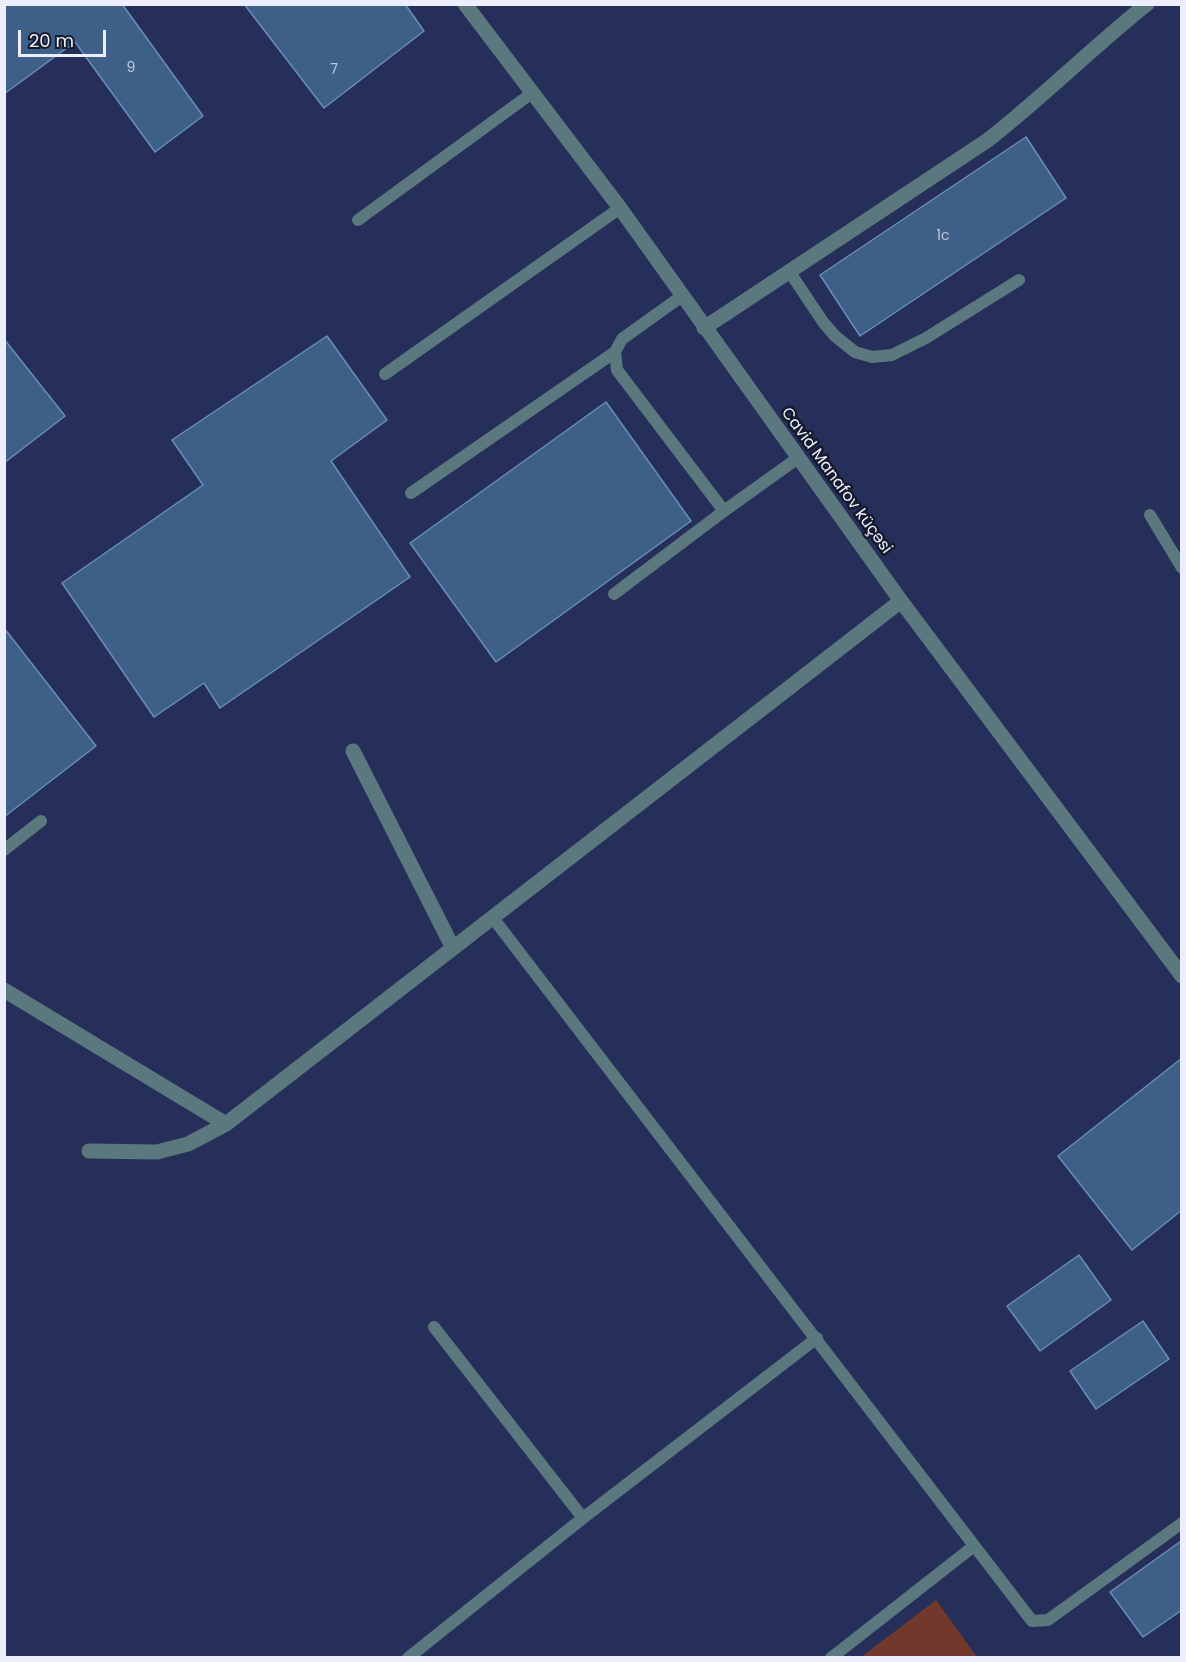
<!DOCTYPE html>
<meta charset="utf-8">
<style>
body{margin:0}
#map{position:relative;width:1186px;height:1662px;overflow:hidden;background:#262f5a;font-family:Poppins,sans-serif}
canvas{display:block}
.frame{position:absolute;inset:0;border:6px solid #eceffb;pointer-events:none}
.scale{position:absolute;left:18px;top:30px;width:88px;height:27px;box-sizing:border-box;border:3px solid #eceffb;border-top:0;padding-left:8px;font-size:18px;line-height:21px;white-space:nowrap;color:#eceffb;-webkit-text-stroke:4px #15192c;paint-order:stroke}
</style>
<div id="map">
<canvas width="1186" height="1662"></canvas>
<div class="frame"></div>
<div class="scale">20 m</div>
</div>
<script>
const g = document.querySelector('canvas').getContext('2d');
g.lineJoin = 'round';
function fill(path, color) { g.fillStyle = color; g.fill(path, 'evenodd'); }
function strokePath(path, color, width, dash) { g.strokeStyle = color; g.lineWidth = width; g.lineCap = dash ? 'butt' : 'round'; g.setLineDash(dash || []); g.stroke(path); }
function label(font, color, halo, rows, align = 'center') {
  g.font = font + ' Poppins,sans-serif'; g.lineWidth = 5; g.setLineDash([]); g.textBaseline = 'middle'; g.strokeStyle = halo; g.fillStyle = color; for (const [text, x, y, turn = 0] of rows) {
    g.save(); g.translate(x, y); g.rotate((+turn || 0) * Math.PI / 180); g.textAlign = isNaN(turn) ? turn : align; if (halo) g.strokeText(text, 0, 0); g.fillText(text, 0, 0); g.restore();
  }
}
fill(new Path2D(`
 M 936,1600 L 977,1657 L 861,1657 Z`), '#72382c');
const building = new Path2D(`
 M 4,4 L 122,4 L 203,116 L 155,152 L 75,42 L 4,94 Z
 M 244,4 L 405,4 L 424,31 L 324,108 Z
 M 1026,137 L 1066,198 L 860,336 L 820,275 Z
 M 327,336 L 387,420 L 331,461 L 410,577 L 220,708 L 204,683 L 154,717 L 62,583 L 203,485 L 172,440 Z
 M 4,339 L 65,416 L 4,463 Z
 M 606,402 L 691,521 L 496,662 L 410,543 Z
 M 4,628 L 96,746 L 4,817 Z
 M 1182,1058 L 1182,1210 L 1132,1250 L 1058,1156 Z
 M 1079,1255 L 1111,1300 L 1040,1351 L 1007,1306 Z
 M 1143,1321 L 1169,1359 L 1096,1409 L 1070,1371 Z
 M 1181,1541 L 1182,1610 L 1143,1637 L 1110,1592 Z`);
fill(building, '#3d5f88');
strokePath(building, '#698eb9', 1.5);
strokePath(new Path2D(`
 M 358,220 L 532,93
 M 789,271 L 823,322 L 835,336 L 855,352 L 872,357 L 892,355 L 926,338 L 1019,280
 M 385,374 L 620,208
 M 411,493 L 615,352
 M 724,511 L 798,458
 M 1150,515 L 1182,568
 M 614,594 L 724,511 L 617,370 L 615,352 L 622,339 L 682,296
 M 4,850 L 41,821
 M 493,918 L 1032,1621 L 1048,1620 L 1182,1523
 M 434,1327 L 583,1518
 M 408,1658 L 583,1518 L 817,1338
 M 831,1658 L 974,1546`), '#5b787e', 12);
strokePath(new Path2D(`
 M 465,4 L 620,208 L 901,601 L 1182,976
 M 704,328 L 988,140 C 1043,97 1093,47 1147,4
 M 353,751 L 453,948
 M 4,990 L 226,1124
 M 89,1151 L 157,1152 L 188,1144 L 226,1124 L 901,601`), '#5b787e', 15);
label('14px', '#c0cbde', null, [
 ["9",131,68],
 ["7",334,70],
 ["1c",943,236]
]);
label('16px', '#eceffb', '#15192c', [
 ["Cavid Manafov küçəsi",836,481,54]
]);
</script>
